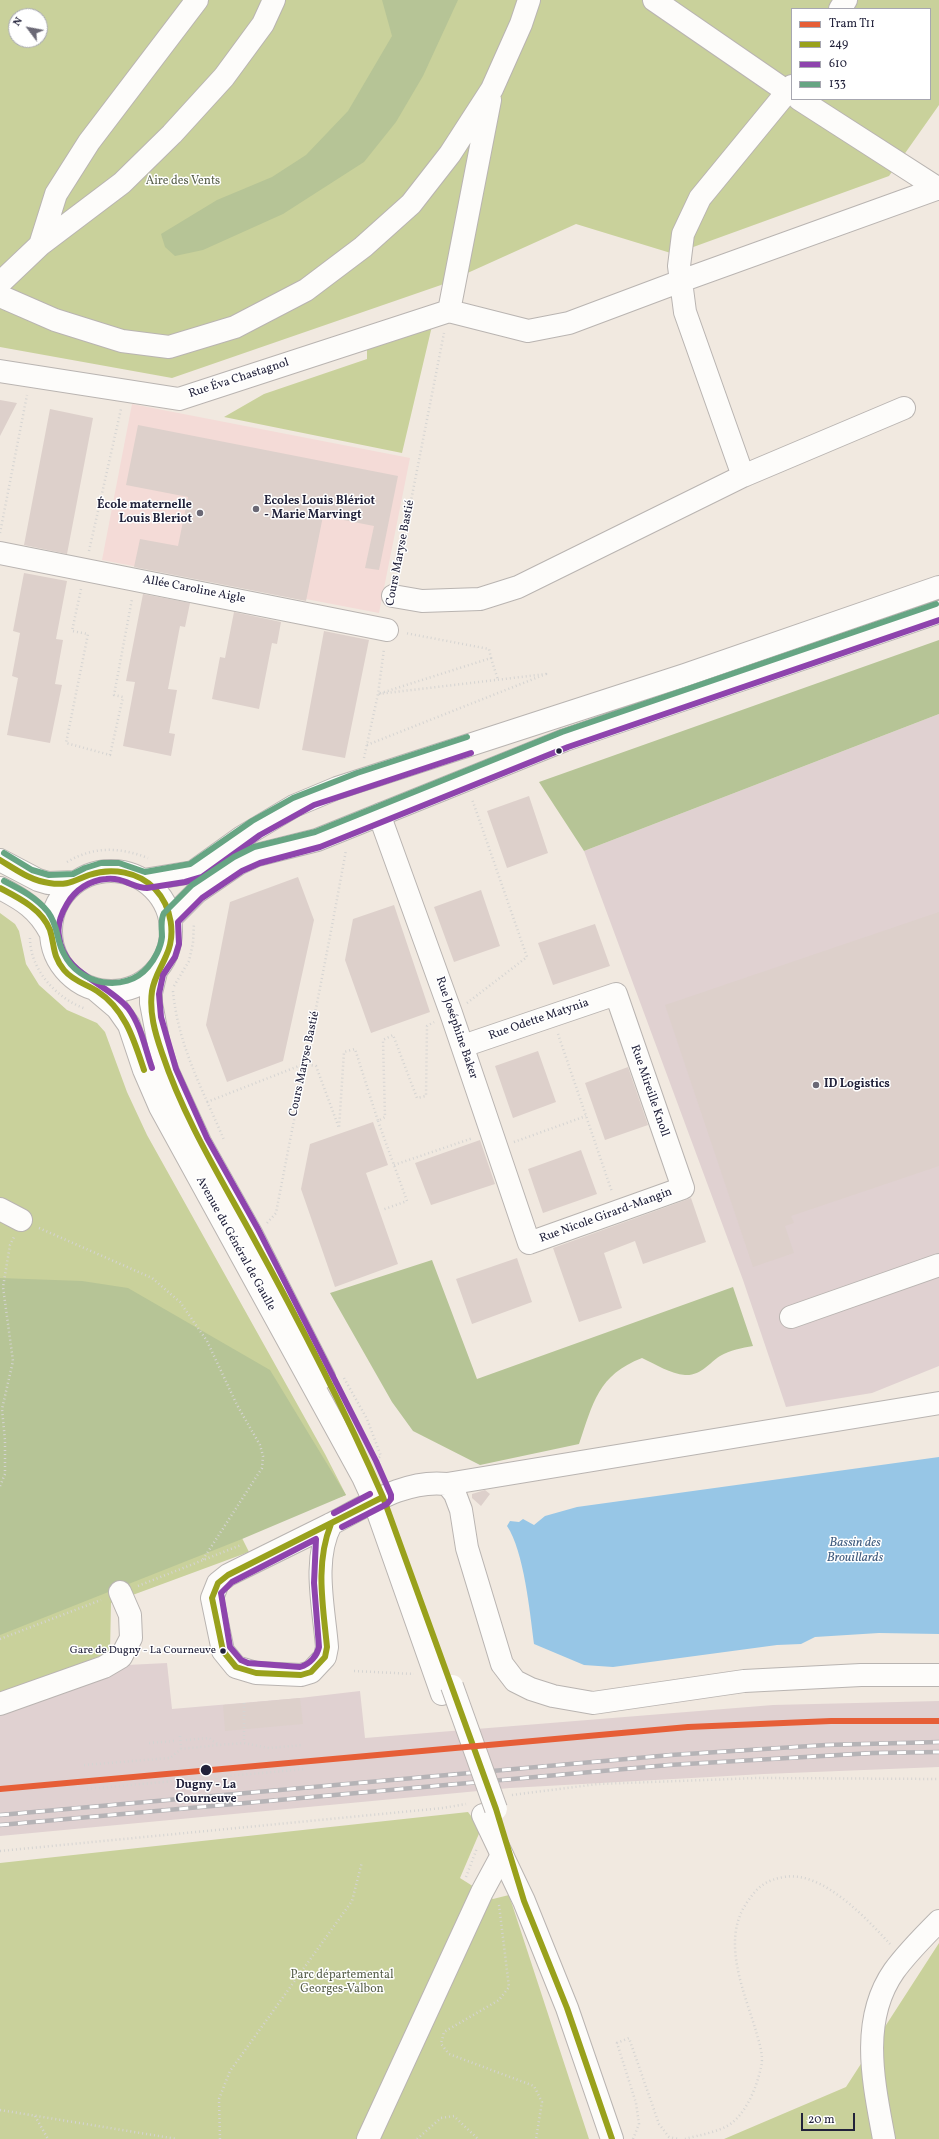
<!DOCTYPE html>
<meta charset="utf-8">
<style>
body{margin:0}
#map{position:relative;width:939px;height:2139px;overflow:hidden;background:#f1e9e0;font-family:Vollkorn,serif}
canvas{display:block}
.legend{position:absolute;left:791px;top:8px;width:140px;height:92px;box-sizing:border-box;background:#fff;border:1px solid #a7a7b1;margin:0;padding:5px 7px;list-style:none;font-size:12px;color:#22223b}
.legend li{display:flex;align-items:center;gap:8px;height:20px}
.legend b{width:20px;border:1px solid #a7a7b1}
.north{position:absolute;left:8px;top:8px;width:40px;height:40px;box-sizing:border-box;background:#fff;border:1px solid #a7a7b1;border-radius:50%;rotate:302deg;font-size:11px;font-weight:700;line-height:16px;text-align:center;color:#22223b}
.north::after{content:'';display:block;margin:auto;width:14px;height:18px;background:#6a6875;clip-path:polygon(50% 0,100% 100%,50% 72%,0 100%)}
.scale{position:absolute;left:801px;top:2113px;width:54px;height:18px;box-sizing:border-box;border:2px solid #22223b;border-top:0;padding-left:5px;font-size:12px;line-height:14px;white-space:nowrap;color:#22223b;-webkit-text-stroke:3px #fff;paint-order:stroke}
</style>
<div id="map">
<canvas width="939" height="2139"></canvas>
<ul class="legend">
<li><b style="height:5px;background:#e65e37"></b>Tram T11</li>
<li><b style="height:5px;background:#99a11c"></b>249</li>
<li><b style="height:5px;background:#8e44ad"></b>610</li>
<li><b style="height:5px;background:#66a583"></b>133</li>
</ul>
<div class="north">N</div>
<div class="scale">20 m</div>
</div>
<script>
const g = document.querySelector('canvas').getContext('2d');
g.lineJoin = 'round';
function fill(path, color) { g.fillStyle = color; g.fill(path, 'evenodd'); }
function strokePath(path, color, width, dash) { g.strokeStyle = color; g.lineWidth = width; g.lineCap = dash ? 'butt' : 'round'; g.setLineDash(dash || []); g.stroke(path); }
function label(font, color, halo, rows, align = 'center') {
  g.font = font + ' Vollkorn,serif'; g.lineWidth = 3; g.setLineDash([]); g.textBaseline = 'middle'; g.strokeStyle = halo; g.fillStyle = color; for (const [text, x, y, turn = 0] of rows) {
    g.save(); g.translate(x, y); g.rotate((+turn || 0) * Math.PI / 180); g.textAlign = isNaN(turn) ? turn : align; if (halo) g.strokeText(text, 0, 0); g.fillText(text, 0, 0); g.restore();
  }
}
fill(new Path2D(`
 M 132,404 L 410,458 L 379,613 L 102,560 Z`), '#f4dbd7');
fill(new Path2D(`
 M 939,714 L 939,1366 L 872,1393 L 786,1407 L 743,1280 L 584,851 Z
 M 167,1663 L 172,1709 L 300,1698 L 360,1691 L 365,1738 L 773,1705 L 939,1701 L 939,1767 L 764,1774 L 510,1788 L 0,1836 L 0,1710 L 127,1665 Z`), '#e0d1d1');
fill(new Path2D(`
 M 0,0 L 939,0 L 939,105 L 889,176 L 674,254 L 576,224 L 441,285 L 172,378 L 0,347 ZM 792,9 L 930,9 L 930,99 L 792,99 ZM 16,16 L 40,16 L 40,40 L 16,40 Z
 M 432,326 L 402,453 L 224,417 L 264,394 L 367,359 L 367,346 Z
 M 0,913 L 15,924 L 19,931 L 26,964 L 39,985 L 67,1010 L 97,1023 L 105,1032 L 127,1092 L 147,1135 L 325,1454 L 346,1495 L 239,1532 L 249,1552 L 111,1603 L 110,1652 L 0,1695 Z
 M 468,1812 L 481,1829 L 460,1878 L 493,1899 L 509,1895 L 589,2139 L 0,2139 L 0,1863 Z
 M 939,1943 L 939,2139 L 724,2139 L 846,2087 Z`), '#c9d19b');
fill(new Path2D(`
 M 382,0 L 458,0 L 423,76 L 396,122 L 364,162 L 283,214 L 203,250 L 175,256 L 165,247 L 161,234 L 217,200 L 272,177 L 306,155 L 348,111 L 392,36 Z
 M 939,640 L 939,714 L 584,851 L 539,782 Z
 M 432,1260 L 477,1379 L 733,1287 L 753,1346 C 742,1348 730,1350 720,1356 C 709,1363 701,1376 685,1375 C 671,1374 655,1364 642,1358 C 598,1375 593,1403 579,1444 L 480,1465 L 413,1431 L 392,1402 L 330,1293 Z
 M 0,1278 L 82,1281 L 128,1288 L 270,1370 L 346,1495 L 242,1539 L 0,1635 Z`), '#b6c496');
fill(new Path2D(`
 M 939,1457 L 939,1634 L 879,1633 L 815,1637 L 801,1644 L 777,1645 L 613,1667 L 584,1665 L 534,1644 C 530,1613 524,1551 507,1526 L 510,1521 L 519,1522 L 523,1519 L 534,1525 L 545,1516 L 577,1507 Z`), '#97c6e6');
fill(new Path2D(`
 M 0,400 L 17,403 L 0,436 Z
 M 50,409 L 93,418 L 67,554 L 24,545 Z
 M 138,425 L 398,476 L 379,570 L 365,568 L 374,526 L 323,516 L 306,601 L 134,567 L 140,539 L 178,546 L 188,497 L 126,485 Z
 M 24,573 L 67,581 L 56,639 L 63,640 L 55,684 L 62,685 L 50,743 L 7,735 L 18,678 L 12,676 L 20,633 L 13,631 Z
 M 143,594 L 190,603 L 185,627 L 180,626 L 168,689 L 177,690 L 169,733 L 175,734 L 171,756 L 123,746 L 135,682 L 126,681 Z
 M 234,612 L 281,622 L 277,644 L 272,643 L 259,709 L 212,699 L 220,657 L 225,658 Z
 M 324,631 L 369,640 L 345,758 L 302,750 Z
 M 529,796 L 548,853 L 507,868 L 487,811 Z
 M 298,877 L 314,920 L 283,1061 L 227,1082 L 206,1025 L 230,902 Z
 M 481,890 L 500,946 L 454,962 L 434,907 Z
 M 394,905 L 430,1012 L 371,1033 L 345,960 L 353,919 Z
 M 939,912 L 939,1166 L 791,1216 L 794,1223 L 785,1226 L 794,1253 L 753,1267 L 665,1005 Z
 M 595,924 L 610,966 L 553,985 L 538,943 Z
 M 538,1051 L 556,1102 L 513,1118 L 495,1066 Z
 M 628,1067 L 648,1125 L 605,1140 L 585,1083 Z
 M 373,1122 L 388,1165 L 366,1173 L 398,1264 L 335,1287 L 301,1189 L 310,1144 Z
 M 480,1140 L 495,1184 L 431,1205 L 415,1163 Z
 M 581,1150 L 597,1194 L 543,1213 L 528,1169 Z
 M 691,1198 L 706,1242 L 643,1264 L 635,1241 L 604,1253 L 622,1308 L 579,1322 L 553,1248 Z
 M 517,1258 L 532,1302 L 472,1324 L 456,1279 Z
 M 485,1490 L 490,1494 L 481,1506 L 472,1498 L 472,1494 Z
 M 300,1698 L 303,1724 L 225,1731 L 223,1705 Z`), '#ddd0cb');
const minor = new Path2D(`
 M 654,0 L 792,95
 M 840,9 L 846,0
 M 799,99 L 939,189
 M 40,245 L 56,194 L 89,142 L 197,0
 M 0,283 L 40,245 L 122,183 L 172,134 L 224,77 L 263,24 L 274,0
 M 0,296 L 55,320 L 122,341 L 169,347 L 235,327 L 306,290 L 363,247 L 411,204 L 450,154 L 492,89 L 521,24 L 529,0
 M 449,311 L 528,331 L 569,323 L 681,281 L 939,188
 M 449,311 L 490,100
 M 0,371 L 179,399 L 449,311
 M 743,476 L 685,312 L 679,266 L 683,234 L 700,198 L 792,86
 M 0,553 L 387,630
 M 393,596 L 422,601 L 480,599 L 518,587 L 743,476 L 904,408
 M 381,814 L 383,825 L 451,1013 L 529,1243 L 683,1188 L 616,994 L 463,1046
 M 0,1209 L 21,1220
 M 791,1317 L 939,1265
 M 447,1484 L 939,1403
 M 331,1524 C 312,1560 324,1608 327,1647 L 325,1657 L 311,1672 L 301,1675 L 256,1673 L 236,1667 L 223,1651 L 212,1598 L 218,1583 L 228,1575 C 263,1558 298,1540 333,1523 C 368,1505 405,1479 447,1484 L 455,1494 L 461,1510 L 467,1548 L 502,1664 L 515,1681 L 531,1689 L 553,1696 L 593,1703 L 744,1681 L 861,1675 L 939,1675
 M 0,1704 L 104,1667 L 121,1657 L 131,1638 L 130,1615 L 120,1592
 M 368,2139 L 482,1892 L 502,1855
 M 884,2139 C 874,2084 859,2021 894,1971 C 907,1953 923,1937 939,1921`);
const major = new Path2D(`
 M 0,860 L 38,880 L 48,883 L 75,882
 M51 931a60 60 0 1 1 120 0a60 60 0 1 1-120 0Z
 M 144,880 L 193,872 L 242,837 L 294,806 L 337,788 L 685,675 L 939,587
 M 0,888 C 23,900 38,909 50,932
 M 170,919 L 197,892 L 238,864 L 257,855 L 317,840 L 565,740 L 939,612
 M 156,972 L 151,993 L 151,1003 L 159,1045 L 168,1072 L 200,1142 L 251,1233 L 324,1377
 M 97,991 L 117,1008 L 129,1025 L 144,1070 L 160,1107 L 363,1477 L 374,1501 L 442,1694
 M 483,1815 L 524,1901 L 567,2008 L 612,2139`);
strokePath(minor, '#b9b4b1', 24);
strokePath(major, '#b9b4b1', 24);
strokePath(new Path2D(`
 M 0,533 L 27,395
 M 89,551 L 121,409
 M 396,577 L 444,333
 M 81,589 L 72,631 L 88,634 L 66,743 L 110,755 L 123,697 L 114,695 L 132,599
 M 491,658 L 498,680
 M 367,745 L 546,674 L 378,694 L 491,658 L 489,649 L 405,633
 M 364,758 L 378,694 L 384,649
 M 67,862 C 94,846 120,847 148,858
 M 30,938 C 30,970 57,999 86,1009
 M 174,986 L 189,961 L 193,943 L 194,923
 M 173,991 C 178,1046 203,1090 224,1140
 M 467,1003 L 527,957 L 472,799
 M 558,1034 L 612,1192
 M 207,1102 L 304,1064 L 316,1066 L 339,1128 L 344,1052 L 355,1049 L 378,1121 L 385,1117 L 383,1040 L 393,1035 L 417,1098 L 426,1096 L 427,1026 L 434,1022
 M 378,1121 L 407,1201 L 382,1210
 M 514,1142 L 586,1116
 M 394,1165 L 473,1138
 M 267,1223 L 276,1213 C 299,1092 324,972 346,850
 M 39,1228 L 152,1278 L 180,1302 L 207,1341 L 237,1405 L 260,1445 L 263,1456 L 262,1468 L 202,1561
 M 344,1378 L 367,1419 L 381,1456 L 376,1460
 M 0,1486 L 5,1474 L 5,1440 L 2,1409 L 13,1361 L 3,1287 L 10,1245 L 14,1237
 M 138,1586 L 241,1545
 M 0,1639 L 101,1600
 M 354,1671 L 414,1674
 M 244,1703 L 244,1743
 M 180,1736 L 181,1749
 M 186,1740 L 209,1738 L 219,1745
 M 149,1743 L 174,1741
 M 84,1765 L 170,1758 L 181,1749 L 219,1745 L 244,1743 L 269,1748 L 303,1745
 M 190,1787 L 217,1784 L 216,1777
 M 180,1788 L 185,1788 L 184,1780
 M 87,1789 L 305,1769
 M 512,1795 L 598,1784 L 757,1778 L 939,1779
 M 0,1851 L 443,1808 L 466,1804
 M 466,1877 L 477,1848
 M 499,1905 L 509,1987 L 499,2000 L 444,2032 L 441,2044 L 449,2054 L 534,2086 L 542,2102 L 536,2139
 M 0,2110 L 177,2139
 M 35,2116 L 48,2139
 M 220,2139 L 219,2099 L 230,2071 L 352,1901 L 362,1862
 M 417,2139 L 441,2118 L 454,2116 L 478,2139
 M 633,2139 L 639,2124 L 636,2103 L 617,2043 L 629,2038 L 659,2124 L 669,2137 L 678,2139
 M 685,2139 C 699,2135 721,2132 733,2122 C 748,2109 757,2086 761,2067 C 764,2056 759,2042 756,2031 C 744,1991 720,1939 748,1901 C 758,1886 767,1880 784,1877 C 822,1870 867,1919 890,1944`), '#d5d4d2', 2.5, [1, 3]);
strokePath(minor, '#fdfcfa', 22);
strokePath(major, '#fdfcfa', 22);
const rail = new Path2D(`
 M 0,1815 L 671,1755 L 826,1745 L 939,1742
 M 0,1825 L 669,1765 L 873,1753 L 939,1752`);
strokePath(rail, '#b5b3b6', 4.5);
strokePath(rail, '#fff', 3, [9]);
const majorBridge = new Path2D(`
 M 452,1686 L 496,1809`);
strokePath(majorBridge, '#b9b4b1', 24, []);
strokePath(majorBridge, '#fdfcfa', 22);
strokePath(new Path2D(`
 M 0,860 C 15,869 31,881 49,883 C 68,886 73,881 89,875 C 112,867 139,872 155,889 C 172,907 176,935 166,956 C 161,968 154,978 152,991 C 149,1012 155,1033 162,1053 C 183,1116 217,1172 249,1230 C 296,1315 344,1408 383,1497 L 496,1809 L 524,1901 L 567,2008 L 612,2139
 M 0,888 C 19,898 42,909 50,930 C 55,946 52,955 64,970 C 73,981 86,984 97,991 C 125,1009 134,1040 144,1070
 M 331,1524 C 315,1564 323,1605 327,1647 L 325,1657 L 311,1672 L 301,1675 L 256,1673 L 236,1667 L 223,1651 L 212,1598 L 218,1583 L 228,1575 L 383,1497`), '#99a11c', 6);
strokePath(new Path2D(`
 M 152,1068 C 145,1048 141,1025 128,1008 C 106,982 63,974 59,936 C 57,925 61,914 67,904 C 75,890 90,880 106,879 C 124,877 133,888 147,888 L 185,882 L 202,877 L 260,835 L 314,805 L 471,753
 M 334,1513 L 370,1494
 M 342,1527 L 387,1504 L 391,1499 L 391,1495 L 376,1461 L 258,1229 L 207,1138 L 176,1069 L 161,1017 L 159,994 L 163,975 L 175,957 L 179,944 L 178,922 L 202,898 L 242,871 L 260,863 L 320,847 L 568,747 L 939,620
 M 316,1539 L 314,1583 L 319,1647 C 317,1656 310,1664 300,1667 L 248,1663 L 241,1660 L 230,1647 L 221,1593 L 232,1582 Z`), '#8e44ad', 6);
strokePath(new Path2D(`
 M 4,853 L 32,870 L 49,875 L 73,874 L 85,868 L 101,863 L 119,863 L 145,872 L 190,864 L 252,821 L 293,798 L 357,773 L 467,737
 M 4,881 C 20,889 37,898 48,912 C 59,927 56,940 64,954 C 79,985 125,994 148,967 C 155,959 161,947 162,937 C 162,929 160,920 164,913 L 192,885 L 234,857 L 254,847 L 315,832 L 562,732 L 936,604`), '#66a583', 6);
strokePath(new Path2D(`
 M 0,1789 L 688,1727 L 831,1721 L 939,1721`), '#e65e37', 6);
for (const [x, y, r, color] of [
 [256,509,4,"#6a6875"],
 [200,513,4,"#6a6875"],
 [559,751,3.5,"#22223b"],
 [816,1085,4,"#6a6875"],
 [223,1651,3.5,"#22223b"],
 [206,1770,6,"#22223b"]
]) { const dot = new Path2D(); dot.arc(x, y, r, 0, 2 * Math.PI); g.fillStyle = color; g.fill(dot); strokePath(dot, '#fff', 1.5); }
label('11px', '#22223b', '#fff', [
 ["Gare de Dugny - La Courneuve",216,1651]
], 'right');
label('12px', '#58604b', '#fff', [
 ["Aire des Vents",183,182],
 ["Parc départemental",342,1976],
 ["Georges-Valbon",342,1990]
]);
label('12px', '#22223b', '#fff', [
 ["Rue Éva Chastagnol",239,379,-18],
 ["Cours Maryse Bastié",401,553,-79],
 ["Allée Caroline Aigle",194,590,11],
 ["Rue Odette Matynia",539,1020,-19],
 ["Rue Joséphine Baker",456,1028,71],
 ["Cours Maryse Bastié",305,1064,-78],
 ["Rue Mireille Knoll",649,1091,71],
 ["Rue Nicole Girard-Mangin",606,1216,-20],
 ["Avenue du Général de Gaulle",235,1244,61]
]);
label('bold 12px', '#22223b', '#fff', [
 ["Ecoles Louis Blériot",264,502],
 ["- Marie Marvingt",264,516],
 ["École maternelle",192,506,"right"],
 ["Louis Bleriot",192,520,"right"],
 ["ID Logistics",824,1085]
], 'left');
label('bold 12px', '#22223b', '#fff', [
 ["Dugny - La",206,1786],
 ["Courneuve",206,1800]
]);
label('italic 13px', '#425e80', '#fff', [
 ["Bassin des",855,1544],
 ["Brouillards",855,1559]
]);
</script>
